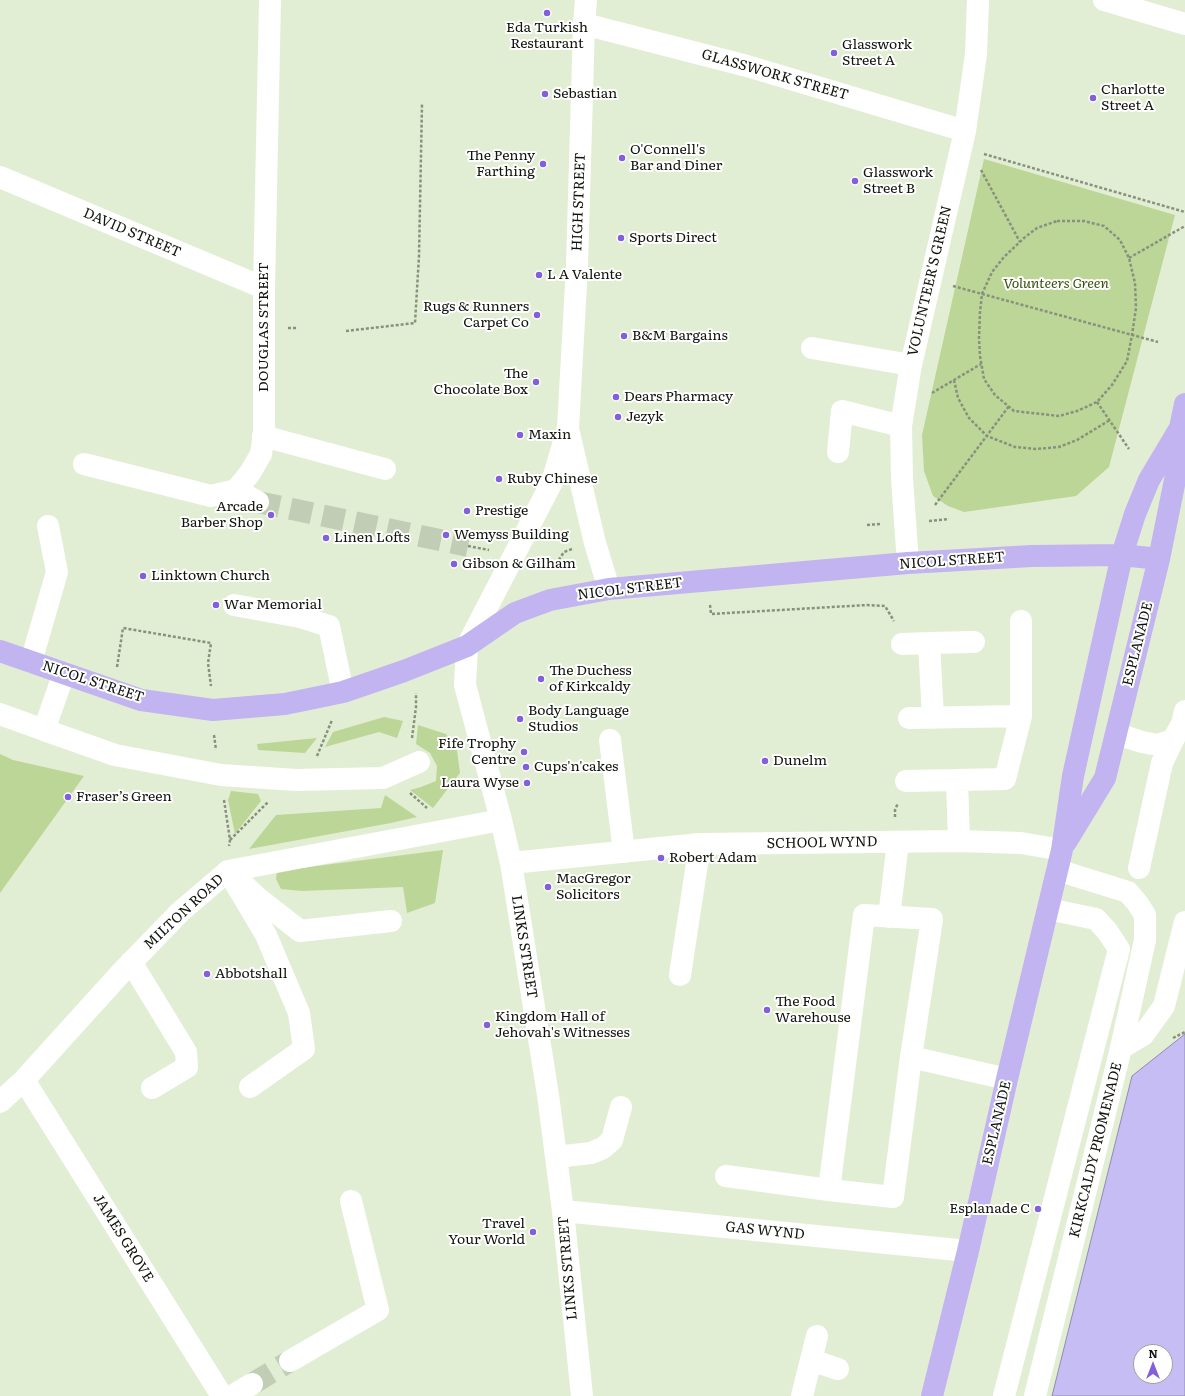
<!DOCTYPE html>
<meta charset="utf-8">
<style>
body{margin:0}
#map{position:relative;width:1185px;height:1396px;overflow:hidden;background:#e2eed3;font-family:Literata,serif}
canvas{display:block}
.north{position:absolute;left:1133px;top:1344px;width:40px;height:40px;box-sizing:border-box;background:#fff;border:1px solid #9fa19d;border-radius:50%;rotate:0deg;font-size:11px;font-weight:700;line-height:16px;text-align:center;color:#10140b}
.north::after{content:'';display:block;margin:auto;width:14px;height:18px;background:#8360db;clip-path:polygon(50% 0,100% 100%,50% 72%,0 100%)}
</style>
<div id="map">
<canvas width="1185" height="1396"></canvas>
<div class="north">N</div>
</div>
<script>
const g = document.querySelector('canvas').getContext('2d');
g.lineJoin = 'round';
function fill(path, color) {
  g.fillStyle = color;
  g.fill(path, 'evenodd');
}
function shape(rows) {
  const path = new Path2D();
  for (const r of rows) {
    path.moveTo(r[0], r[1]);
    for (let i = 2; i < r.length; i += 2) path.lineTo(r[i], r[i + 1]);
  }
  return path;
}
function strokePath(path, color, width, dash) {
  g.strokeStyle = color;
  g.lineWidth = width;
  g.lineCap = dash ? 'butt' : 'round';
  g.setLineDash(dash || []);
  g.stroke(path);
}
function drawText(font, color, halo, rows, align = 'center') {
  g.font = font + ' Literata,serif';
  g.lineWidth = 4;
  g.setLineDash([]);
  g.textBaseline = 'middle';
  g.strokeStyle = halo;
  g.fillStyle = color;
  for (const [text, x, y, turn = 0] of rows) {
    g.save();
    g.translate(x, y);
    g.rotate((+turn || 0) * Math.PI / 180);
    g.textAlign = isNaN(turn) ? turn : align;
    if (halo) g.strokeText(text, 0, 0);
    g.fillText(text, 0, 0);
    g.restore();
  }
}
const green = shape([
 [984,159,1175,215,1109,467,1076,496,964,512,948,506,933,496,924,471,922,435],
 [384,717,403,721,397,738,379,732,325,747,333,732],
 [418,725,446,734,457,750,460,773,433,808,410,790,421,787,436,781,437,766,430,753,416,744],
 [317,738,305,753,258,750,257,744],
 [0,754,13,760,84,776,0,893],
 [231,791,258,794,261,801,235,834,228,800],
 [385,795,417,817,391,823,249,849,276,815,381,808],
 [443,850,435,903,407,913,403,887,302,891,281,889,276,879,277,871]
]);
const water = shape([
 [1185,1034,1185,1396,1052,1396,1132,1076,1185,1034],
 [1141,1352,1165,1352,1165,1376,1141,1376,1141,1352]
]);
const minorTunnel = shape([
 [258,502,468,546],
 [252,1384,290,1361]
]);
const path = shape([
 [984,154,1185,212],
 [981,170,1020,242],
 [1057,221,1084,221,1104,226,1120,240,1129,258,1135,283,1136,308,1132,335,1127,361,1112,385,1097,402,1077,411,1059,416,1014,411,995,395,984,379,980,356,979,338,980,312,982,294,992,272,1004,257,1024,238,1037,228,1057,221],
 [1129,258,1185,226],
 [953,286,1158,342],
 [288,328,296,328],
 [346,331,415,323,419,256,422,104],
 [954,380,958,398,969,418,987,436,1015,447,1036,449,1059,447,1077,440,1110,420],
 [932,393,981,364],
 [1097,402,1129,449],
 [935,505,1009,406],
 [929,521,949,519],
 [867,525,880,524],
 [468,546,489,550],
 [538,563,554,567,564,552,572,549],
 [710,605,711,614,867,605,885,606,894,621],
 [117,667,123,628,211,643,208,663,211,686],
 [214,735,216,750],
 [412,738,416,707,416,693],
 [317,756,332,720],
 [410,793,427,808],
 [224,800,230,840,229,846],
 [895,817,895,810,898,803],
 [230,840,268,802],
 [1173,1038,1185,1032]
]);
const minor = shape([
 [1104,0,1185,24],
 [584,24,747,66,965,131],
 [0,177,264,288],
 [812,348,911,365],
 [568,429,595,543,609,589],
 [263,436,385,469],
 [838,452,842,411,901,426],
 [84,464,211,496,236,490,250,473,261,454,264,433,264,288,270,0],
 [236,490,258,502],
 [908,563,902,479,901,426,911,365,965,131,976,54,978,0],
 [234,605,300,617,329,626,343,692],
 [902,644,929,643],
 [31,662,57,572,48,526],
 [64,673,44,730,115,755,221,775,296,780,383,778,419,762],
 [0,714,44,730],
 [909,718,1021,716],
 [933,718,929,643,974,642],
 [1117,734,1142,742,1158,745,1173,740],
 [610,740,624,852],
 [906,781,957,780],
 [959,841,957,780,1005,779,1021,716,1021,621],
 [511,863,700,844,959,841,1021,843,1062,850],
 [1139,868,1162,763,1173,740,1182,724,1185,711],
 [1057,870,1128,892,1138,904,1145,915,1145,940,1121,1048],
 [228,871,266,935,299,1013,304,1049,250,1087],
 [244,885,259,899,300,931,391,921],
 [864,915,932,919,911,1057,893,1197,829,1190,864,915],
 [889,917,898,842],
 [131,962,186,1052,187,1067,152,1088],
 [680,975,700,844],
 [911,1057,1007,1079],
 [24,1080,222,1396],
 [0,1102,24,1080,120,974,180,912,228,871,501,820],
 [556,1157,591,1153,603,1148,612,1140,621,1107],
 [726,1176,829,1190],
 [563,1211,968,1251],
 [811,1360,838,1369],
 [290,1361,378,1310,351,1201],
 [232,1396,252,1384],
 [582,1396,563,1211,548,1095,511,863,501,820,465,685,467,646,552,482,568,428,577,266,584,24,586,0],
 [802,1396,817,1336],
 [1004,1396,1119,949,1107,931,1096,919,1048,909],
 [1035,1396,1121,1048,1143,1035,1164,1006,1185,922]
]);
const major = shape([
 [0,651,141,700,213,710,285,704,343,692,404,671,467,646,515,613,550,600,609,589,908,563,1032,556,1122,555,1159,559],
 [1066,842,1105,778,1159,559,1176,475,1180,428,1185,404],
 [932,1396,968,1251,1007,1079,1062,850,1073,776,1122,555,1135,514,1149,480,1180,428]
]);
const markers = [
 [547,13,4,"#8360db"],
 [834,53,4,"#8360db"],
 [545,94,4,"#8360db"],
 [1093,98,4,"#8360db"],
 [622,158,4,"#8360db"],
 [543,164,4,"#8360db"],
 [855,181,4,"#8360db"],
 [621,238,4,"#8360db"],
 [539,275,4,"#8360db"],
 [537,315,4,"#8360db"],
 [624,336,4,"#8360db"],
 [536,382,4,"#8360db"],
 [616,397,4,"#8360db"],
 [618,417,4,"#8360db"],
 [520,435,4,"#8360db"],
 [499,479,4,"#8360db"],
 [467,511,4,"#8360db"],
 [271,515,4,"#8360db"],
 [446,535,4,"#8360db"],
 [326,538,4,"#8360db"],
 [454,564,4,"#8360db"],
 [143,576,4,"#8360db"],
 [216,605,4,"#8360db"],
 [541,679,4,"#8360db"],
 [520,719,4,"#8360db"],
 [524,752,4,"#8360db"],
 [765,761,4,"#8360db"],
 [526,767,4,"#8360db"],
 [527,783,4,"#8360db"],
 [68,797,4,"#8360db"],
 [661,858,4,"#8360db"],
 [548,887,4,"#8360db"],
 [207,974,4,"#8360db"],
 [767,1010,4,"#8360db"],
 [487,1025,4,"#8360db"],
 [1038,1209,4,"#8360db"],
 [533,1232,4,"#8360db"]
];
const poiNames = [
 ["Eda Turkish",547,28,"center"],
 ["Restaurant",547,44,"center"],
 ["Glasswork",842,45],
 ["Street A",842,61],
 ["Charlotte",1101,90],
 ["Street A",1101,106],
 ["Sebastian",553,94],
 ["O'Connell's",630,150],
 ["Bar and Diner",630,166],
 ["The Penny",535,156,"right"],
 ["Farthing",535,172,"right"],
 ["Glasswork",863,173],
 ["Street B",863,189],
 ["Sports Direct",629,238],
 ["L A Valente",547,275],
 ["Rugs & Runners",529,307,"right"],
 ["Carpet Co",529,323,"right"],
 ["B&M Bargains",632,336],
 ["The",528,374,"right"],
 ["Chocolate Box",528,390,"right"],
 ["Dears Pharmacy",624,397],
 ["Jezyk",626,417],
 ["Maxin",528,435],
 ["Ruby Chinese",507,479],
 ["Arcade",263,507,"right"],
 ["Barber Shop",263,523,"right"],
 ["Prestige",475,511],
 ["Wemyss Building",454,535],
 ["Linen Lofts",334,538],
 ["Gibson & Gilham",462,564],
 ["Linktown Church",151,576],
 ["War Memorial",224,605],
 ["The Duchess",549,671],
 ["of Kirkcaldy",549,687],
 ["Body Language",528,711],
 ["Studios",528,727],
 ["Fife Trophy",516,744,"right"],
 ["Centre",516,760,"right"],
 ["Dunelm",773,761],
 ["Cups'n'cakes",534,767],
 ["Laura Wyse",519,783,"right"],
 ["Fraser’s Green",76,797],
 ["Robert Adam",669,858],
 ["MacGregor",556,879],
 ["Solicitors",556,895],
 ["Abbotshall",215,974],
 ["The Food",775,1002],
 ["Warehouse",775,1018],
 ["Kingdom Hall of",495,1017],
 ["Jehovah's Witnesses",495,1033],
 ["Esplanade C",1030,1209,"right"],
 ["Travel",525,1224,"right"],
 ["Your World",525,1240,"right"]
];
const streetNames = [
 ["GLASSWORK STREET",775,75,16],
 ["HIGH STREET",579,202,-88],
 ["DAVID STREET",132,233,23],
 ["VOLUNTEER'S GREEN",930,281,-77],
 ["DOUGLAS STREET",264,327,-90],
 ["NICOL STREET",952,561,-4],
 ["NICOL STREET",630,589,-7],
 ["ESPLANADE",1138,644,-76],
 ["NICOL STREET",93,682,18],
 ["SCHOOL WYND",822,843,-1],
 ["MILTON ROAD",184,912,-43],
 ["LINKS STREET",524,947,81],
 ["ESPLANADE",997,1123,-77],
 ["KIRKCALDY PROMENADE",1096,1150,-76],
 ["GAS WYND",765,1231,6],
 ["JAMES GROVE",123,1238,58],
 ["LINKS STREET",568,1268,-95]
];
const parkNames = [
 ["Volunteers Green",1056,284]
];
fill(green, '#bbd697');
fill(water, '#c7bdf5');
strokePath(water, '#908aaf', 1);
strokePath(minorTunnel, '#c2cdb5', 22, [22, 11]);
strokePath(path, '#88917d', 2.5, [3, 2]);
strokePath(minor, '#fff', 22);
strokePath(major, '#c2b3f1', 22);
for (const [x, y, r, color] of markers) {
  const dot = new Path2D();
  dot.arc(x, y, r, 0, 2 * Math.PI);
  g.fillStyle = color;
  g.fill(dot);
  strokePath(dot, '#fff', 1.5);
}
drawText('14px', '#10140b', '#fff', poiNames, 'left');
drawText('14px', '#10140b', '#fff', streetNames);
drawText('italic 14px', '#3a510c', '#fff', parkNames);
</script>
